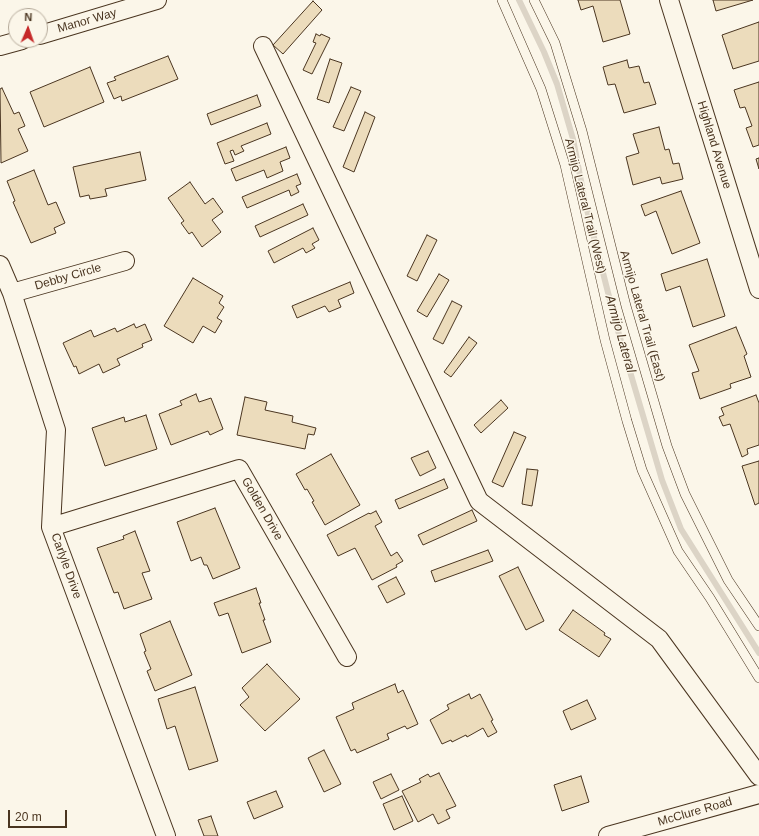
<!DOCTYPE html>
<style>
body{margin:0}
#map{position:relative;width:759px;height:836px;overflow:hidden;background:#fbf6e9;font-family:Arial,sans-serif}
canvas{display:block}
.north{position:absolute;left:8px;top:8px;width:40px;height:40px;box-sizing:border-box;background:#fbf6e9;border:1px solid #b4a999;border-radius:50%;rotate:2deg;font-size:11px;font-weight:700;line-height:16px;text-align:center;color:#4a3520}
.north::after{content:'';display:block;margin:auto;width:14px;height:18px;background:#c62828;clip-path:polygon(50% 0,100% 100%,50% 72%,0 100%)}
.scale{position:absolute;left:8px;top:810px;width:59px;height:18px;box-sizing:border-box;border:2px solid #4a3520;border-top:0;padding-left:5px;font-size:12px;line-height:14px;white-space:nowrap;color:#4a3520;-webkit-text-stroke:3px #fbf6e9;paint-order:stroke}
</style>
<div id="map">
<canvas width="759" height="836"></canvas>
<div class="north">N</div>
<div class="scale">20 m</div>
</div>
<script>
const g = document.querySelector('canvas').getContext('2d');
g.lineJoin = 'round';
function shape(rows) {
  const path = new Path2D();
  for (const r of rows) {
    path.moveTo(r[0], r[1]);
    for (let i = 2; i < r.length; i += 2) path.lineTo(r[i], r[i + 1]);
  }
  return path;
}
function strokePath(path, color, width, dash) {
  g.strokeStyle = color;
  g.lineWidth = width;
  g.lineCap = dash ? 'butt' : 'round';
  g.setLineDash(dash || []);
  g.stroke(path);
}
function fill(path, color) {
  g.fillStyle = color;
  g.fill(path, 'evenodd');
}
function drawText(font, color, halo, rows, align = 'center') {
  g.font = font + ' Arial,sans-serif';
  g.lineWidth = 3;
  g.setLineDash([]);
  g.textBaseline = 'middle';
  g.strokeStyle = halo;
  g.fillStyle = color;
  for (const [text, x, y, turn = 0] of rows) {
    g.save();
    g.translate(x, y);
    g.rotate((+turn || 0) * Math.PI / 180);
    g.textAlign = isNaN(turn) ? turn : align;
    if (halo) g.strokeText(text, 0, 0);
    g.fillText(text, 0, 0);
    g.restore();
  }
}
const stream = shape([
 [519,0,544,52,557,84,573,139,585,202,616,324,662,480,681,529,759,653]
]);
const building = shape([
 [578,0,620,0,630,34,603,42,593,6,581,10,578,0],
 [713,0,753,0,716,11,713,0],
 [313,1,322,10,283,54,273,45,313,1],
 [759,22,759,61,733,69,722,35,759,22],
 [316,34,320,36,321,34,330,38,312,74,303,70,316,43,313,42,316,34],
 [168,56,178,79,122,101,121,96,114,99,107,83,116,80,114,77,168,56],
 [330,59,342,63,329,103,317,99,330,59],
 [627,60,629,68,639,66,644,83,649,82,656,104,624,113,615,84,608,85,603,67,627,60],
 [90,67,104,102,44,127,30,92,90,67],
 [759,82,759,145,753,147,746,128,752,126,745,107,740,108,734,90,759,82],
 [351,87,361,91,344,131,333,127,351,87],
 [2,88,14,114,19,112,25,126,18,129,28,151,1,163,0,89,2,88],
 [257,95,261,106,211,125,207,114,257,95],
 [365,112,375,117,354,172,343,167,365,112],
 [267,123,271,134,241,146,244,151,235,155,233,150,230,151,234,161,225,164,217,143,267,123],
 [659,127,665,150,669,149,673,164,679,163,683,179,662,184,660,177,633,185,626,157,639,153,633,134,659,127],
 [286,147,290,158,280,162,283,171,267,178,264,170,236,181,231,169,286,147],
 [140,152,146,180,105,189,107,196,90,199,89,195,80,197,73,167,140,152],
 [759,158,759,169,756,159,759,158],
 [34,170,48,205,56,202,65,223,54,228,56,233,31,243,13,202,15,201,7,181,34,170],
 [297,174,301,184,296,186,299,192,291,196,289,190,247,208,242,197,297,174],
 [190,182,205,204,213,198,223,212,212,220,221,232,202,247,192,232,189,234,181,223,184,221,168,198,190,182],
 [681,191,700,243,672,254,656,211,645,216,641,205,681,191],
 [303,204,308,215,260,237,255,226,303,204],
 [313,228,319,240,312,244,315,248,306,253,303,248,274,263,268,251,313,228],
 [427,235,437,240,417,281,407,276,427,235],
 [707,259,725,316,693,327,680,286,666,291,661,274,707,259],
 [439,274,449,280,427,317,417,311,439,274],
 [193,278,223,296,219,303,224,307,217,318,222,321,215,333,203,326,193,343,164,326,193,278],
 [350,282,354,293,338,300,341,307,329,312,325,306,297,318,292,306,350,282],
 [452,301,462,306,443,344,433,339,452,301],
 [134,324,136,328,145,324,152,340,142,344,143,347,117,359,120,365,103,373,99,364,79,374,76,366,74,367,63,343,91,330,94,337,115,328,117,332,134,324],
 [736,327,747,354,744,356,751,377,730,384,731,388,700,399,692,373,699,371,689,345,736,327],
 [469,337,477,343,451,377,444,372,469,337],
 [196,394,199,402,211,398,223,429,210,435,208,431,171,445,159,414,182,405,180,401,196,394],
 [756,395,759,403,759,445,747,449,748,454,742,457,730,424,723,426,719,417,724,415,721,408,756,395],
 [245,397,267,402,265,410,293,416,292,422,316,428,314,435,308,434,305,449,237,435,245,397],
 [501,400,508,408,481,433,474,425,501,400],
 [146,415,157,449,105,466,92,428,124,417,125,422,146,415],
 [514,432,526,437,503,487,492,482,514,432],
 [428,451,436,468,420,476,411,458,428,451],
 [331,454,360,505,325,525,312,502,314,501,307,489,305,490,296,474,331,454],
 [759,461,759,503,755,505,742,466,759,461],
 [527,469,538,470,532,506,522,504,527,469],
 [444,479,448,488,399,509,395,500,444,479],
 [215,508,240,568,213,579,207,565,204,565,201,557,191,561,177,522,215,508],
 [472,510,477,521,423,545,418,535,472,510],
 [376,511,382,522,375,526,391,556,397,552,403,561,396,565,397,567,372,580,355,548,338,556,327,535,369,513,370,514,376,511],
 [135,531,150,571,142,573,152,599,124,609,118,592,114,593,97,548,124,539,123,536,135,531],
 [488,550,493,561,435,582,431,571,488,550],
 [518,567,544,621,526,630,499,576,518,567],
 [396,577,405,594,387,603,378,586,396,577],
 [256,588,261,603,259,603,265,620,263,620,271,642,242,653,228,613,219,616,214,603,256,588],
 [573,610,605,633,604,635,611,639,599,657,559,630,573,610],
 [170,621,192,675,155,691,147,671,151,669,144,652,146,651,140,634,170,621],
 [267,664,300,699,265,731,240,705,249,697,242,688,267,664],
 [395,684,398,693,403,690,418,724,407,729,405,726,387,734,389,739,357,753,355,749,351,751,336,717,354,709,352,703,395,684],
 [195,687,218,761,189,770,175,726,167,729,158,699,195,687],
 [469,694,471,699,480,694,493,720,491,721,497,732,488,737,483,728,467,737,466,735,452,742,451,740,442,744,430,720,449,709,447,705,469,694],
 [587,700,596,719,571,730,563,711,587,700],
 [324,750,341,784,324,792,308,758,324,750],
 [439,773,456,806,446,810,450,818,438,824,433,814,418,822,402,791,421,782,419,779,428,774,430,777,439,773],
 [391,774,399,790,381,799,373,782,391,774],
 [581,776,589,802,562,811,554,785,581,776],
 [276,791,283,807,254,819,247,802,276,791],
 [402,796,413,821,394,830,383,804,402,796],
 [211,816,218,836,204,836,198,820,211,816]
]);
const lane = shape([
 [502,0,541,89,565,165,605,340,627,421,642,470,678,551,710,598,759,678],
 [534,0,555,43,582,131,626,306,667,446,685,494,728,580,759,626]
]);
const street = shape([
 [669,0,759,289],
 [40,35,157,0],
 [0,46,22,40],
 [263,46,479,501,659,639,759,776],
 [0,265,12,293,56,430,51,527,166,836],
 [12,293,125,261],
 [51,527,239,469,347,657],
 [608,836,759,794]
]);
const streetNames = [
 ["Manor Way",87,21,-16],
 ["Highland Avenue",714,145,73],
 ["Armijo Lateral Trail (West)",585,206,76],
 ["Debby Circle",68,277,-16],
 ["Armijo Lateral Trail (East)",642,316,74],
 ["Golden Drive",262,509,60],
 ["Carlyle Drive",66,566,70],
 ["McClure Road",695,812,-16]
];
const waterNames = [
 ["Armijo Lateral",620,334,74]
];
strokePath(stream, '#dcd4c6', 6);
fill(building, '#ecdcbc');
strokePath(building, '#4a3520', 1);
strokePath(lane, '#4a3520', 10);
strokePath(street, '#4a3520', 20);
strokePath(lane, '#fbf6e9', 9);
strokePath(street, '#fbf6e9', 18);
drawText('12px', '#4a3520', '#fbf6e9', streetNames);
drawText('italic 13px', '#4a3520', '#fbf6e9', waterNames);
</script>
